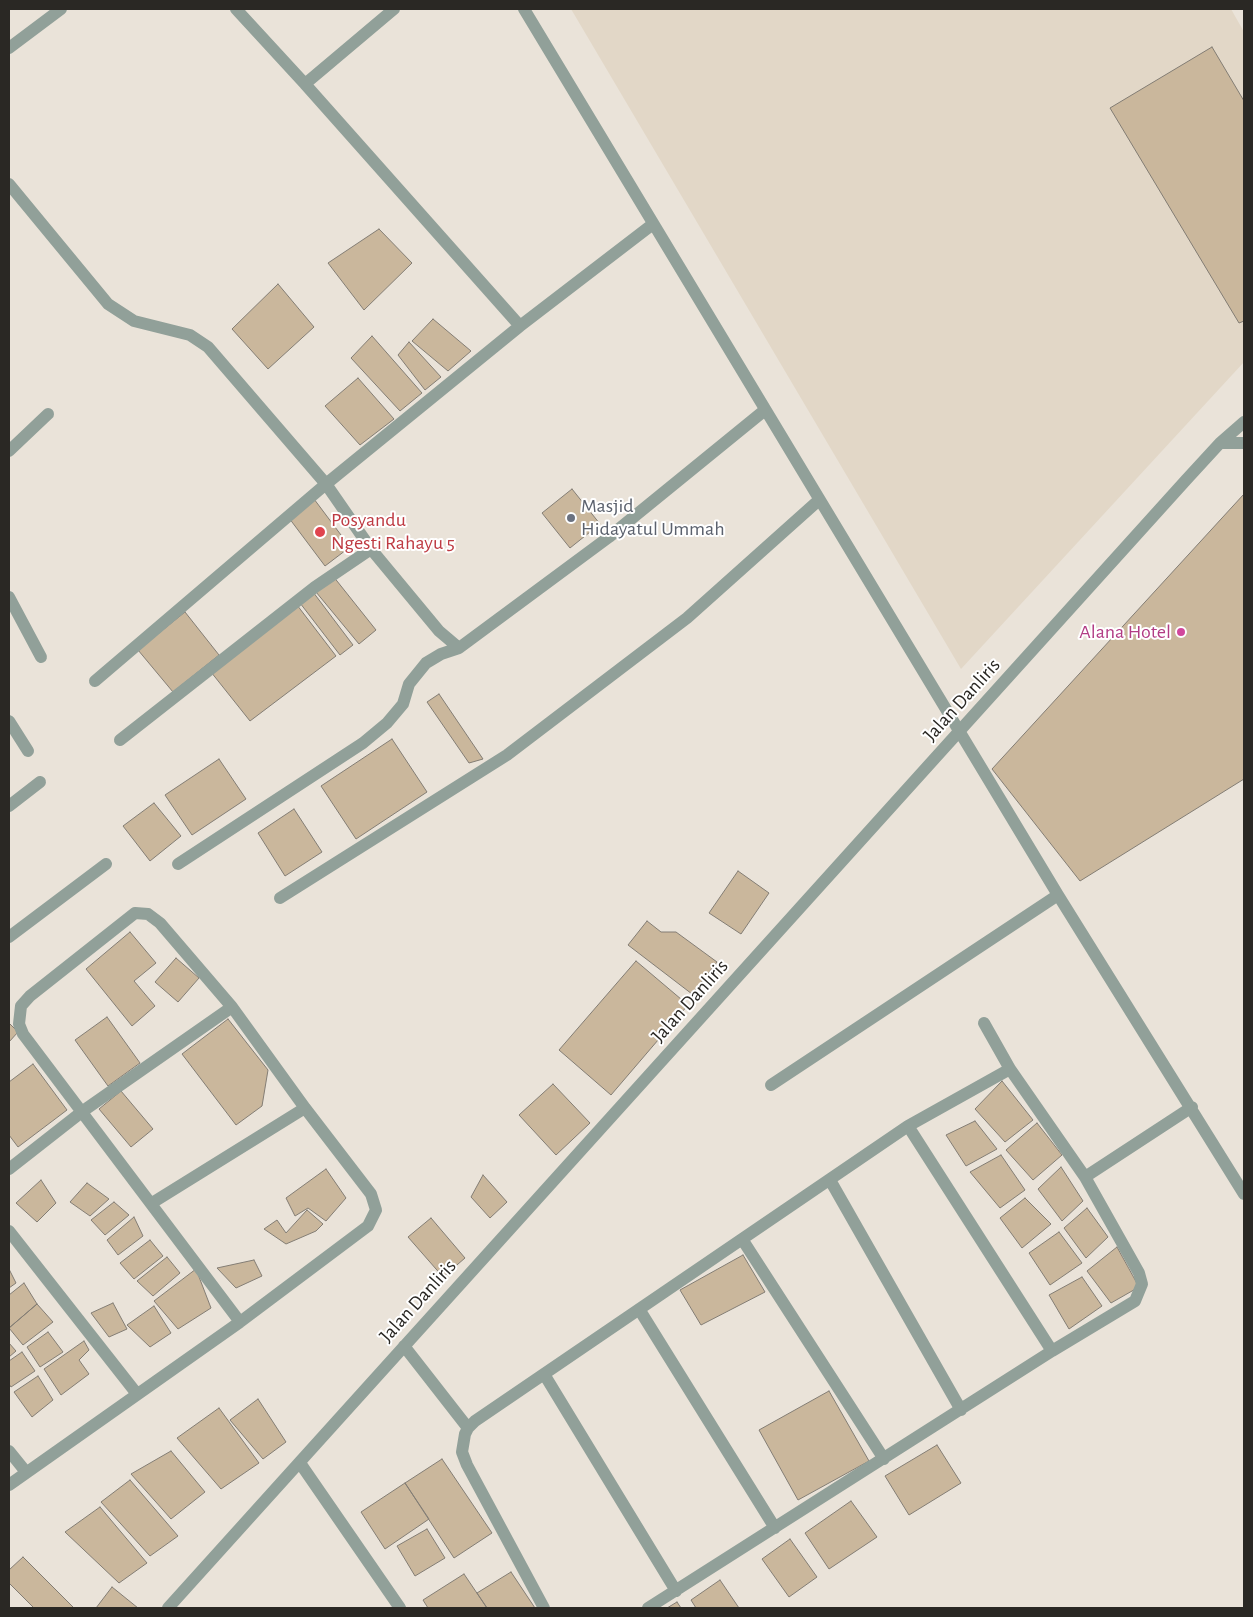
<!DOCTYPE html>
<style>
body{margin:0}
#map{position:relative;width:1253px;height:1617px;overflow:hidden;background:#eae3d9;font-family:"Alegreya Sans",sans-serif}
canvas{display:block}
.frame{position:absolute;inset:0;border:10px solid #2a2824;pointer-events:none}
</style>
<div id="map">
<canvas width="1253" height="1617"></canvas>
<div class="frame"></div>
</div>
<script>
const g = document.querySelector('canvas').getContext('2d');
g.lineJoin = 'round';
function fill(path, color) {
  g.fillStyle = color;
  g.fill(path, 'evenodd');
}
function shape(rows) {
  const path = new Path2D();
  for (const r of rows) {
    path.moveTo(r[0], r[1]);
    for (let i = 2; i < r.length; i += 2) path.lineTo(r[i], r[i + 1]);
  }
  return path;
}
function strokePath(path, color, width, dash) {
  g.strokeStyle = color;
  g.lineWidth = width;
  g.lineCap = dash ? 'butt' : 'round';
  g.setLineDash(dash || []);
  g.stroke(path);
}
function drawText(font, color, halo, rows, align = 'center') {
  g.font = font + ' "Alegreya Sans",sans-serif';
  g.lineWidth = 4;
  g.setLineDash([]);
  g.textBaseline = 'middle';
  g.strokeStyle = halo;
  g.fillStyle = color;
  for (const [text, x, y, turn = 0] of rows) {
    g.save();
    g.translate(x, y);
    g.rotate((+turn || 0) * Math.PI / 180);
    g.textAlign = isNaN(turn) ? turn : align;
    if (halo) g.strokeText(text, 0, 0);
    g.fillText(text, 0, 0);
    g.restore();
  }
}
const built = shape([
 [571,9,1231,9,1244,32,1244,362,961,669]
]);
const building = shape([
 [1212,47,1244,101,1244,321,1239,323,1110,108,1212,47],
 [379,229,412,263,364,310,328,263,379,229],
 [278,284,314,327,268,369,232,329,278,284],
 [433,319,471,351,448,371,412,341,433,319],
 [372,336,422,393,400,411,351,358,372,336],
 [409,342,441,377,425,390,398,355,409,342],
 [358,378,394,419,360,445,325,406,358,378],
 [572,489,600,524,570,548,542,513,572,489],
 [1244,494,1244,779,1080,881,992,769,1244,494],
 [314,499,350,547,325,566,289,518,314,499],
 [333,576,376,630,359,644,316,592,333,576],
 [313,592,353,645,340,655,300,603,313,592],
 [297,605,336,656,250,721,211,672,297,605],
 [185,612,219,655,173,692,138,650,185,612],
 [439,694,483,759,469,763,427,702,439,694],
 [392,739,427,792,356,839,321,786,392,739],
 [219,759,246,799,192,835,165,795,219,759],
 [154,803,181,836,150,861,123,826,154,803],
 [294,809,322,852,285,876,258,833,294,809],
 [738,871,769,893,741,934,709,913,738,871],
 [647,921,661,932,676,932,717,962,692,994,628,945,647,921],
 [130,932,156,963,134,981,155,1006,132,1026,86,969,130,932],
 [176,958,199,978,178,1002,155,982,176,958],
 [636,961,688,1005,611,1095,559,1050,636,961],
 [107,1017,140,1063,108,1086,75,1040,107,1017],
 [228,1019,268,1070,262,1106,236,1125,182,1054,228,1019],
 [9,1023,18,1032,9,1042,9,1023],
 [33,1064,67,1110,18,1147,9,1135,9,1082,33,1064],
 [1002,1081,1033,1120,1005,1142,975,1109,1002,1081],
 [553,1084,590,1123,556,1155,519,1115,553,1084],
 [121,1091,153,1129,131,1147,99,1109,121,1091],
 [975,1121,997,1149,966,1166,946,1135,975,1121],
 [1037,1123,1062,1155,1033,1180,1006,1150,1037,1123],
 [1001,1155,1025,1190,1000,1208,970,1172,1001,1155],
 [1061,1167,1083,1201,1062,1221,1038,1189,1061,1167],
 [326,1169,346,1198,326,1221,308,1208,295,1216,286,1198,326,1169],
 [483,1175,507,1202,490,1218,471,1197,483,1175],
 [41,1180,56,1203,37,1222,16,1203,41,1180],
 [87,1183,109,1199,90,1216,70,1202,87,1183],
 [1025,1198,1051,1224,1022,1248,1000,1218,1025,1198],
 [114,1202,129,1215,105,1235,91,1220,114,1202],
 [1087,1208,1108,1237,1086,1258,1064,1228,1087,1208],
 [307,1210,323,1224,316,1231,286,1244,264,1229,277,1220,286,1233,307,1210],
 [134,1217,143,1236,118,1255,107,1240,134,1217],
 [431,1218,465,1258,443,1277,408,1237,431,1218],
 [1059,1232,1082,1263,1050,1285,1029,1253,1059,1232],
 [150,1240,163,1256,134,1279,120,1263,150,1240],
 [1117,1247,1139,1287,1111,1303,1087,1271,1117,1247],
 [743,1255,765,1292,701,1325,680,1290,743,1255],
 [167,1257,180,1273,153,1296,137,1281,167,1257],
 [254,1260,262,1276,236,1288,217,1268,254,1260],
 [9,1269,16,1283,9,1288,9,1269],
 [196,1269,211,1308,178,1329,154,1301,196,1269],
 [1082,1277,1102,1306,1069,1329,1049,1295,1082,1277],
 [24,1283,37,1304,9,1328,9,1295,24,1283],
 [113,1303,127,1329,109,1337,91,1313,113,1303],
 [37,1304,53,1322,23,1345,9,1328,37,1304],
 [154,1306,171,1333,150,1347,127,1325,154,1306],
 [48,1332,63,1352,40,1367,27,1347,48,1332],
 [84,1341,89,1350,79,1360,89,1374,61,1395,44,1369,84,1341],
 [9,1343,16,1351,9,1357,9,1343],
 [22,1352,35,1371,11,1387,9,1384,9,1361,22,1352],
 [38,1376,53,1400,32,1417,14,1392,38,1376],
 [829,1391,869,1461,798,1500,759,1430,829,1391],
 [258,1399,286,1442,263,1459,230,1420,258,1399],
 [219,1408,259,1463,221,1489,177,1438,219,1408],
 [937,1445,961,1483,909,1515,885,1476,937,1445],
 [171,1451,205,1492,171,1519,131,1474,171,1451],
 [442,1459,492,1533,454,1558,405,1483,442,1459],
 [130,1480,178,1536,150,1556,101,1502,130,1480],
 [405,1483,429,1519,385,1549,361,1512,405,1483],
 [851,1501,877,1537,829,1569,805,1533,851,1501],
 [100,1507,147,1563,119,1583,65,1532,100,1507],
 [427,1529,445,1558,415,1576,397,1546,427,1529],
 [790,1539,817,1577,789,1597,762,1559,790,1539],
 [23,1557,74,1608,34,1608,9,1583,9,1570,23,1557],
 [511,1572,535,1608,487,1608,477,1593,511,1572],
 [464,1574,487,1608,428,1608,423,1600,464,1574],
 [720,1580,739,1608,696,1608,691,1600,720,1580],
 [112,1587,138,1608,96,1608,112,1587],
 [677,1602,681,1608,667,1608,677,1602]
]);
const minor = shape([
 [236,9,305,84,394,9],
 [524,9,1058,895,1244,1194],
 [9,48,61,9],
 [305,84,520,326],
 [9,184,108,304,134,321,190,335,208,347,326,484,371,549,439,631,459,648,609,537,765,410],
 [1220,443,1244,443],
 [9,451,48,414],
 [9,597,41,657],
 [95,681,326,484,520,326,653,224],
 [9,721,28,751],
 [120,740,315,587,371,549],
 [9,806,40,782],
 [178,864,363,743,387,723,403,704,409,684,426,663,441,654,459,648],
 [280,898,507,755,687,618,819,500],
 [9,937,106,864],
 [984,1023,1010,1069],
 [771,1085,1058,895],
 [908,1126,1052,1351],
 [9,1169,83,1111,232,1007],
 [1085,1177,1192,1107],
 [830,1180,961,1410],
 [152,1203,305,1108],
 [9,1231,137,1394],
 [742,1239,884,1459],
 [639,1309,775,1528],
 [404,1346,468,1428],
 [544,1374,676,1591],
 [9,1451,26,1472],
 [300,1463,400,1608],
 [9,1485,240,1322,368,1226,376,1210,371,1194,305,1108,232,1007,160,923,148,914,135,913,30,996,21,1006,19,1024,23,1034,240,1322],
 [168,1608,1186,480,1220,443,1244,422],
 [544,1608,467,1465,462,1452,465,1434,468,1428,475,1421,908,1126,1010,1069,1085,1177,1139,1273,1142,1284,1135,1301,1052,1351,648,1608]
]);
const markers = [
 [571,518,5,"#6b7280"],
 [320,532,6,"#e0444e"],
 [1181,632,5,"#d1479c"]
];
const worshipNames = [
 ["Masjid",581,506],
 ["Hidayatul Ummah",581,529]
];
const healthNames = [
 ["Posyandu",331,520],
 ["Ngesti Rahayu 5",331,543]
];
const hotelNames = [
 ["Alana Hotel",1171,632]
];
const streetNames = [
 ["Jalan Danliris",962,700,-48],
 ["Jalan Danliris",690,1001,-48],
 ["Jalan Danliris",418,1301,-48]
];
fill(built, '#e2d7c7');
fill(building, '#cab79c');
strokePath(building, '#837d74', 1);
strokePath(minor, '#91a099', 12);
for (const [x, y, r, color] of markers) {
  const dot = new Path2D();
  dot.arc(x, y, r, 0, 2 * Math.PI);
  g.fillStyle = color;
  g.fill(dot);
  strokePath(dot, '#fff', 2);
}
drawText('20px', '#5b616d', '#fff', worshipNames, 'left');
drawText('20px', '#be3a42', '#fff', healthNames, 'left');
drawText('20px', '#b23c85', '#fff', hotelNames, 'right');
drawText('20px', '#2a2824', '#fff', streetNames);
</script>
